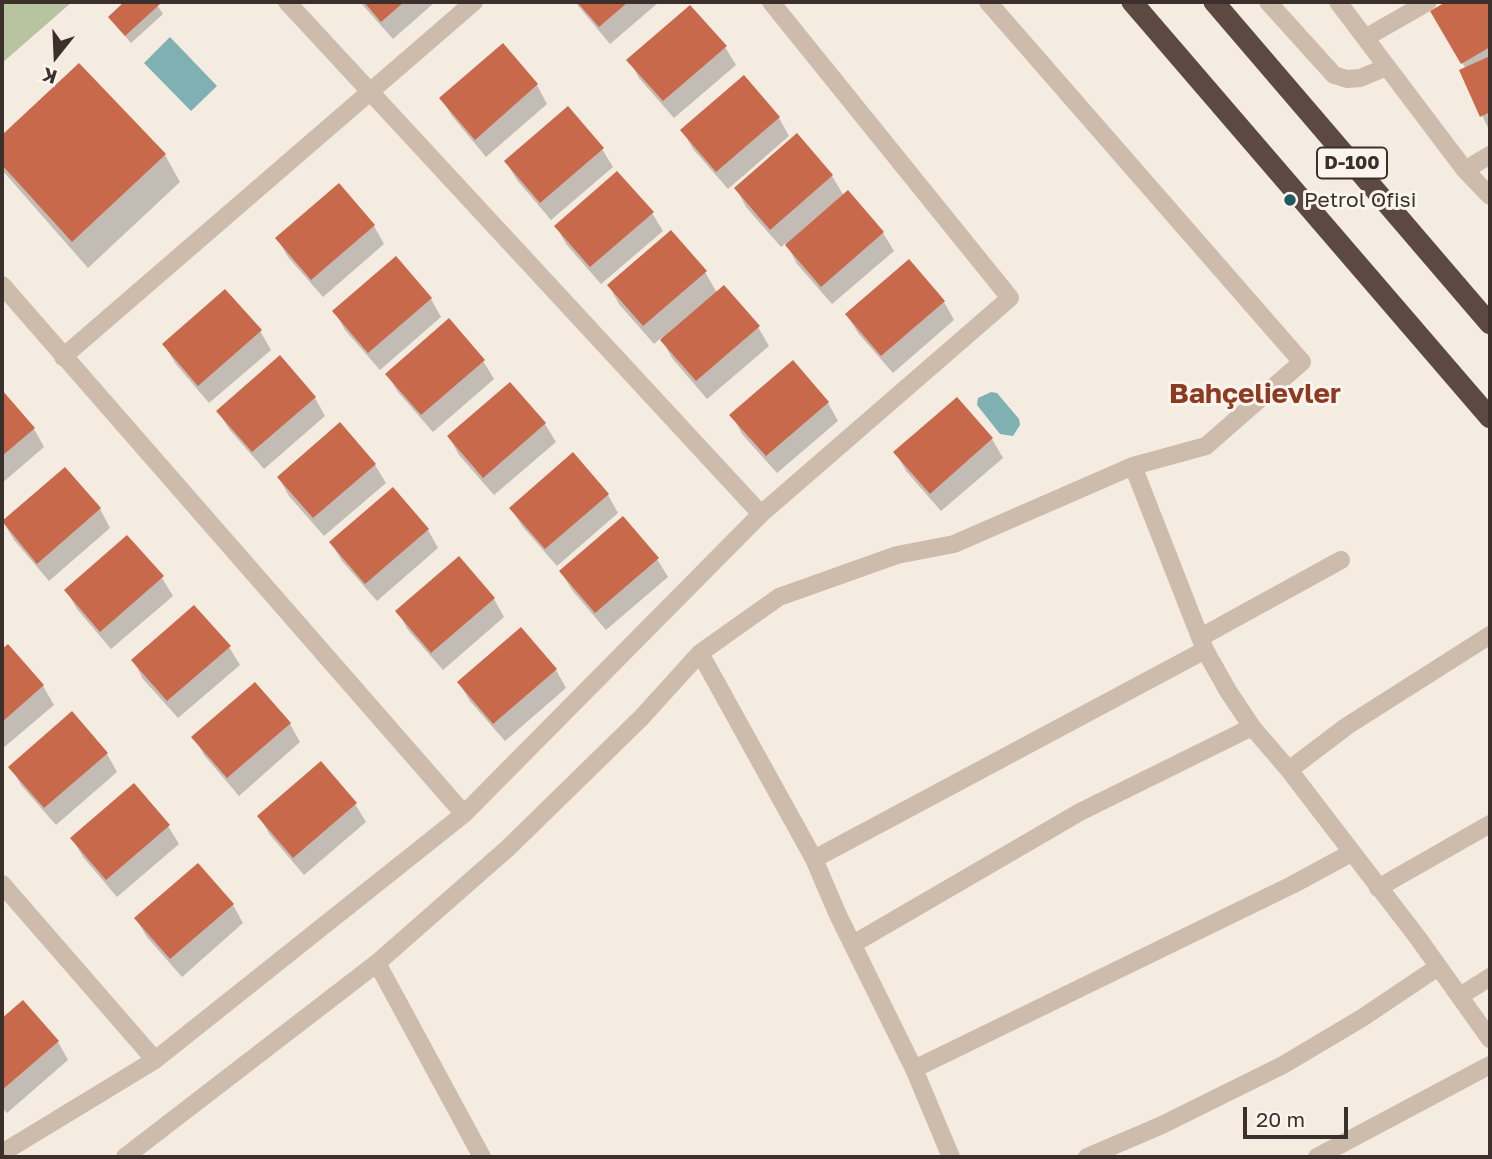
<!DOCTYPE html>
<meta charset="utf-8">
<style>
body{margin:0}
#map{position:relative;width:1492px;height:1159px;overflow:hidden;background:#f4ebe1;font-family:"Golos Text",sans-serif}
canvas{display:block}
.frame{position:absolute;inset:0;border:4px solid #3b302b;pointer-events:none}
.north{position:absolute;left:21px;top:21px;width:70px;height:70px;-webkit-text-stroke:5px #fbf5ee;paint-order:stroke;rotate:198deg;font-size:19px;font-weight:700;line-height:28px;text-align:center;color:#3b302b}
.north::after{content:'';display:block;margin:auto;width:24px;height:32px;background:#3b302b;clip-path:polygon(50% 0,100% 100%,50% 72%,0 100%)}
.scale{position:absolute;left:1243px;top:1107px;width:105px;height:32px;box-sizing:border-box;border:4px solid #3b302b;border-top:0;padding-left:9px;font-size:21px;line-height:24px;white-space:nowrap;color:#3b302b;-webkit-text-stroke:5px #fbf5ee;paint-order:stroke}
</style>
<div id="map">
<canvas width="1492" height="1159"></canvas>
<div class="frame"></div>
<div class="north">K</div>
<div class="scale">20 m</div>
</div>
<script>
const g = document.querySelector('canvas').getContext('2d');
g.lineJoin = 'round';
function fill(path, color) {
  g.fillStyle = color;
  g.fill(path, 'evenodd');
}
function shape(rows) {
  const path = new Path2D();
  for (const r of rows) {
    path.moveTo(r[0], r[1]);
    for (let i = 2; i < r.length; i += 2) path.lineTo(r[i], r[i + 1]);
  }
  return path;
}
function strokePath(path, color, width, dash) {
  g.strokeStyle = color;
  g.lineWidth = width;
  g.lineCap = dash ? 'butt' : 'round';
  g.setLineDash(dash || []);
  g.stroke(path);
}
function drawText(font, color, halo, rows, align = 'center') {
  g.font = font + ' "Golos Text",sans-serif';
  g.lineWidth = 6;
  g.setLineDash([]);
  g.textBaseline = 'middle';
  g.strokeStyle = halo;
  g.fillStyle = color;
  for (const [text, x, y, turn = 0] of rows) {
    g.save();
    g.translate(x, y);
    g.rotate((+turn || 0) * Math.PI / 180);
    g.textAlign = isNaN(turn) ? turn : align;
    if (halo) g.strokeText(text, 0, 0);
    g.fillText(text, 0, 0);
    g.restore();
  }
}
const green = shape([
 [2,2,72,2,2,63]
]);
const water = shape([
 [170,37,217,86,191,111,144,63],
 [991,392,997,393,1019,419,1020,425,1013,436,1000,434,977,405,978,398]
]);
const shadow = shape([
 [127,2,155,2,163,14,131,43,110,18],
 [360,2,435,2,393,39],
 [575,2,659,2,610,44],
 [1450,2,1490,2,1490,132,1461,71,1466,69,1432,12],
 [502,45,537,85,547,104,486,157,452,116,441,98],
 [725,47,736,65,674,118,639,78,629,60],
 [79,65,165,155,180,182,88,268,2,170,2,138],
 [744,78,779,118,789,136,728,189,693,149,683,131],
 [602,149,613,167,551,220,517,180,506,162],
 [832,176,844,196,883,233,894,251,832,304,797,264,786,243,781,247,746,207,736,188],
 [652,213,663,231,601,284,566,244,556,226],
 [374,226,384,244,323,297,288,257,277,238],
 [705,272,717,293,758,327,769,346,707,399,672,358,661,338,654,344,619,304,609,286],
 [431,299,441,317,380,370,345,330,335,312],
 [944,302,954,320,893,373,858,333,847,315],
 [260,331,271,350,209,403,175,363,164,344],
 [483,361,494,379,433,432,398,392,387,374],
 [510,384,545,424,556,442,494,495,459,455,449,437],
 [2,392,34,429,44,447,2,483],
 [315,398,325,416,264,469,229,429,218,411],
 [957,400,992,439,1003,458,941,511,906,471,896,453],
 [828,403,838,421,777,473,742,434,732,415],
 [340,425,375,465,386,483,324,536,289,496,279,478],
 [573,455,608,495,618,513,557,566,522,526,511,508],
 [65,469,100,509,110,528,49,581,14,540,3,522],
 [428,530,438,548,377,601,342,561,331,543],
 [657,559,668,577,606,630,572,590,561,572],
 [162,578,173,596,111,649,77,609,66,590],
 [494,599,504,617,443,670,408,630,398,612],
 [8,646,43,686,54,705,2,749,2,652],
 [229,647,240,665,178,718,143,679,133,660],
 [556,670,566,688,505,741,470,701,459,683],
 [255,684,290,724,300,742,239,796,204,755,194,737],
 [72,714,107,754,117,772,56,825,21,785,11,767],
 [355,804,366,822,304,875,270,835,259,816],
 [168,826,179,844,117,897,83,857,72,838],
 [198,866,233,905,243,923,182,977,147,937,136,919],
 [23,1002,58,1042,68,1060,7,1113,2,1107,2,1020]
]);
const building = shape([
 [124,2,157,2,160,4,125,36,108,17],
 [364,2,404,2,381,22],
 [577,2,628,2,599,27],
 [1446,2,1490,2,1490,47,1461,64,1430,11],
 [690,5,727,46,663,101,626,60],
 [503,43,538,84,475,140,439,98],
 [1490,56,1490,112,1480,117,1459,70],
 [79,63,166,154,72,242,2,165,2,135],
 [744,75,780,117,716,172,680,130],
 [568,106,604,148,540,203,504,161],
 [797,133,833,175,770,230,734,188],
 [617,171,654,212,590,267,554,226],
 [339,183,375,225,311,280,275,238],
 [848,190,884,232,821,287,785,245],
 [671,230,707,271,643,326,607,285],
 [396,256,432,298,368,353,332,311],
 [909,259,945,301,881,356,845,314],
 [724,285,760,326,696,381,660,340],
 [225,289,262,330,198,386,162,344],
 [449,318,485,360,421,415,385,374],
 [280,355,316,397,252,452,216,411],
 [793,360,829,402,766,456,729,415],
 [510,382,546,423,483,478,447,436],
 [2,390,35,428,2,456],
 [957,397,993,438,930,494,893,452],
 [340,422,376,464,313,518,277,477],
 [573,452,609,494,545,549,509,508],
 [65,467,101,508,37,564,2,521],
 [393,487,429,529,365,584,329,542],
 [623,516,659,558,595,613,559,571],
 [127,535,164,576,100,632,64,590],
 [459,556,495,598,431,653,395,611],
 [194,605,231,646,167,701,131,660],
 [521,627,557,669,493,724,457,682],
 [8,644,44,685,2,722,2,649],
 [255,682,291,723,227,778,191,737],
 [72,711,108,753,44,808,8,767],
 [321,761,357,803,293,858,257,816],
 [134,783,170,825,106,880,70,838],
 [198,863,234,904,170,959,134,918],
 [23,1000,59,1041,2,1090,2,1018]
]);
const minor = shape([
 [287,2,761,514],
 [1268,2,1334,75,1347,79,1360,78,1387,67],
 [1338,2,1465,170,1490,196],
 [1365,38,1428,2],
 [1465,170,1490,155],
 [2,285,464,814],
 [63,357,474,2],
 [1133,466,1205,650,1228,691,1252,727,1289,770,1418,938,1490,1039],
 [1201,637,1341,560],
 [700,653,814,859,838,915,914,1069,951,1157],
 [1289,770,1347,726,1490,635],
 [814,859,1205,650],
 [2,884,155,1060],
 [1378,888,1490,824],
 [853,944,1080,812,1252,727],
 [377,963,482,1157],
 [1460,996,1490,977],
 [914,1069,1292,885,1351,853],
 [2,1153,155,1060,464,814,761,514,1010,298,771,2],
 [125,1157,377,963,508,848,642,717,700,653,779,597,897,555,954,544,1133,466,1206,446,1302,362,988,2],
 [1087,1157,1162,1125,1283,1065,1362,1018,1438,967],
 [1317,1157,1490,1065]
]);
const highway = shape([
 [1132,2,1490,418],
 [1214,2,1490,324]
]);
const markers = [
 [1290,200,7,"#1f5a5e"]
];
const shields = [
 [1352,163,70]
];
const shieldNames = [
 ["D-100",1352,163]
];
const poiNames = [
 ["Petrol Ofisi",1304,200]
];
const districtNames = [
 ["Bahçelievler",1255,394]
];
fill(green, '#b8c4a0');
fill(water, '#7fb0b2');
fill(shadow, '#0003');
fill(building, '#c8694b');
strokePath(minor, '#cdbbac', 18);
strokePath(highway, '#5c4a42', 21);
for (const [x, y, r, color] of markers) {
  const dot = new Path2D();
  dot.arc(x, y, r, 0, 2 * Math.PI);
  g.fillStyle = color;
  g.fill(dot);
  strokePath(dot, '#fbf5ee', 2.5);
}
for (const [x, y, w] of shields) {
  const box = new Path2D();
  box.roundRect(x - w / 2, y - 15.5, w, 31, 5);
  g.fillStyle = '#fbf5ee';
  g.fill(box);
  strokePath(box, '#3b302b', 2);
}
drawText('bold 19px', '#3b302b', null, shieldNames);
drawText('21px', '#3b302b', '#fbf5ee', poiNames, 'left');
drawText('bold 28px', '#8c3b22', '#fbf5ee', districtNames);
</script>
